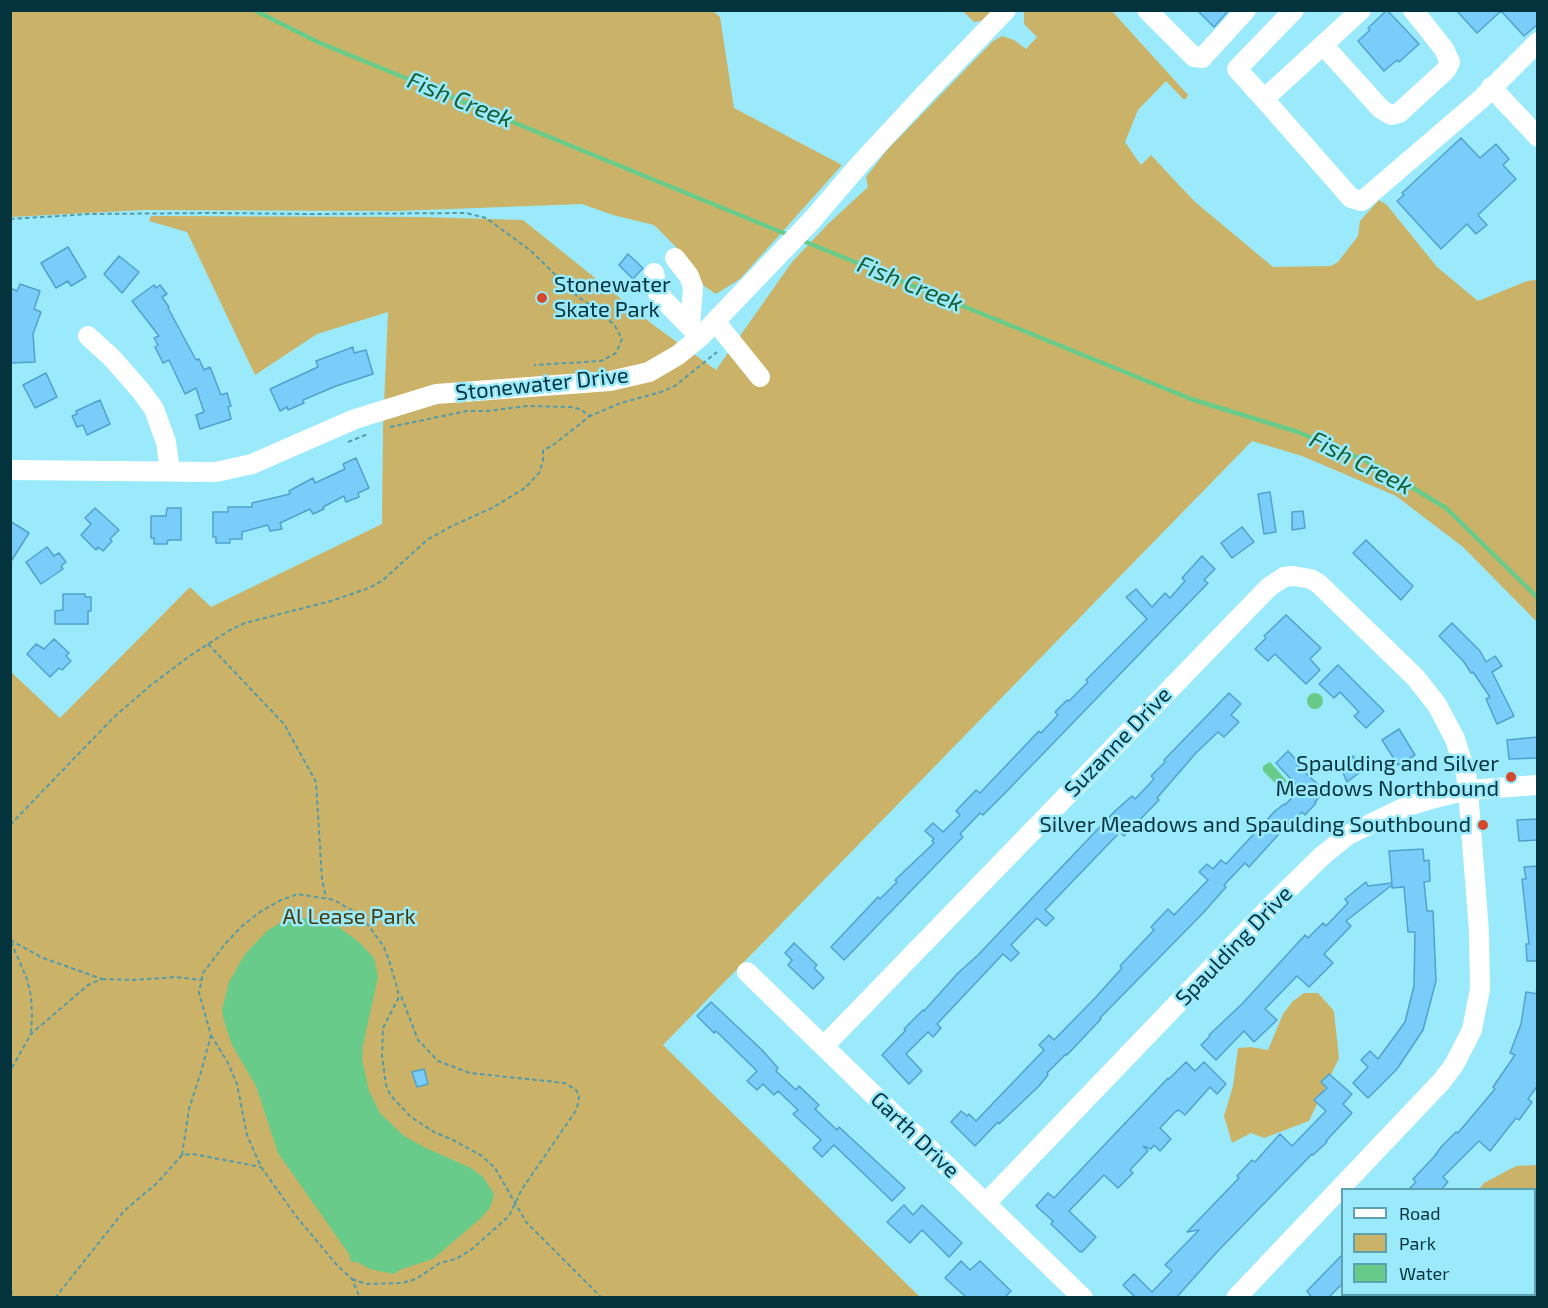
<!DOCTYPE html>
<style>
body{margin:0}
#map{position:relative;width:1548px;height:1308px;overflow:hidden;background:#9aeafb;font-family:"Exo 2",sans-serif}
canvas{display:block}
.frame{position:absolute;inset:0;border:12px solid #03343d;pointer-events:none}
.legend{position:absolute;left:1341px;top:1188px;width:195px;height:108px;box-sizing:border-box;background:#9aeafb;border:2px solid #5ea1af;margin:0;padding:8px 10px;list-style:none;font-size:18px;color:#03343d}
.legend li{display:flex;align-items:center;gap:12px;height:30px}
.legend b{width:30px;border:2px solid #5ea1af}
</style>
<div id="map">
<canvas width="1548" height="1308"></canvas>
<div class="frame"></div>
<ul class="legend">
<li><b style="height:8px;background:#fff"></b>Road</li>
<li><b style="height:16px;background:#cab368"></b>Park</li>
<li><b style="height:16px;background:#68cb89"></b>Water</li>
</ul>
</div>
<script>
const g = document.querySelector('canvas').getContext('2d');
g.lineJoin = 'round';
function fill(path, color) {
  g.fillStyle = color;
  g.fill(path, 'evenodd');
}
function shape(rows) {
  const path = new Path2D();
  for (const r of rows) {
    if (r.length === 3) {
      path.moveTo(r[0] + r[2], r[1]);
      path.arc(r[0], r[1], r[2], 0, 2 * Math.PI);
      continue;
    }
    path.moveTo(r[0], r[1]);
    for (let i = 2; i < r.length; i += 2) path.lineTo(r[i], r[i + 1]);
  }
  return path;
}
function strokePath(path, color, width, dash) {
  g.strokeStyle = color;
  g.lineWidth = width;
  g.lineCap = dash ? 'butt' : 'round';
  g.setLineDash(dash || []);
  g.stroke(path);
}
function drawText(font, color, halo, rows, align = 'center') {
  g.font = font + ' "Exo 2",sans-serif';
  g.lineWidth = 5;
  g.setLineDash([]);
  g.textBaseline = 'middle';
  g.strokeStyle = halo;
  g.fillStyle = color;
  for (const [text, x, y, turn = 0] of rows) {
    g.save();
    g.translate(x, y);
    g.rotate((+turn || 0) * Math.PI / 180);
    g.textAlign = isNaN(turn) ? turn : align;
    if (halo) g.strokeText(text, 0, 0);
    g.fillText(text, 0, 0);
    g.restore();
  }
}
const green = shape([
 [1111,10,1188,95,1186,99,1183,99,1166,81,1138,110,1125,142,1141,165,1151,155,1194,201,1273,267,1331,266,1338,262,1358,236,1360,221,1379,200,1387,205,1437,267,1478,301,1527,281,1537,280,1537,622,1463,547,1396,496,1302,456,1252,441,663,1045,920,1297,11,1297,10,671,60,718,190,587,211,607,382,524,383,429,388,312,317,334,255,375,187,232,149,221,151,216,422,217,523,220,656,327,716,370,792,262,829,223,868,187,866,177,887,150,993,41,1002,36,1014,40,1026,49,1037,37,1024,24,1024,11],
 [11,11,713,11,720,17,734,108,842,165,740,279,716,294,704,286,679,250,654,225,613,215,582,204,397,211,144,210,11,217],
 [963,11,997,11,987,20,974,22],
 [1304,993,1318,993,1334,1011,1339,1058,1309,1121,1264,1138,1251,1133,1232,1143,1224,1116,1233,1086,1238,1048,1251,1047,1268,1050,1283,1014,1293,1001],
 [1537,1165,1538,1257,1535,1268,1534,1190,1479,1189,1484,1183,1516,1166],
 [1393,1294,1527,1294,1527,1295,1526,1298,1391,1297]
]);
const water = shape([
 [1315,701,8],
 [1270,762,1286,780,1286,782,1282,787,1279,787,1263,771,1263,766],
 [306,918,336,925,359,942,374,958,378,977,363,1045,362,1059,369,1091,380,1113,404,1136,426,1148,471,1168,483,1177,494,1194,490,1208,481,1218,433,1259,402,1269,393,1274,370,1269,357,1262,351,1262,349,1254,278,1153,256,1086,232,1045,224,1021,222,1010,229,982,245,954,267,931,280,923,292,919]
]);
const stream = shape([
 [254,10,320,43,791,236],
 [801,240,1191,399,1298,432,1375,465,1446,508,1538,598]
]);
const building = shape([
 [1197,10,1229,10,1214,27,1197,10],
 [1387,10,1419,44,1399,62,1397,60,1384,71,1358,41,1370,30,1368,28,1387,10],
 [1456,10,1538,10,1538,24,1524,36,1501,11,1477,33,1456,10],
 [1461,138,1480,158,1496,144,1509,159,1503,165,1516,179,1478,215,1487,225,1476,234,1467,224,1441,249,1397,201,1404,195,1402,193,1461,138],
 [68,247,86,277,71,286,68,281,56,288,41,263,68,247],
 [628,254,643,268,633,279,619,265,628,254],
 [119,256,139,272,122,293,104,274,119,256],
 [20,284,40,291,34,309,41,312,33,334,35,362,10,363,10,288,17,291,20,284],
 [154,285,156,288,160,285,167,294,162,297,169,307,168,308,196,360,199,359,204,370,210,367,221,395,227,393,231,406,228,407,231,419,200,429,196,415,204,412,196,388,185,394,169,360,163,363,155,347,158,345,154,338,159,336,132,301,154,285],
 [353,347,354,353,366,350,373,374,336,386,303,400,304,403,288,410,287,407,280,411,270,389,318,367,316,361,353,347],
 [46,373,57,397,35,408,23,385,46,373],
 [100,400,110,424,87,435,83,425,77,427,72,416,77,414,76,411,100,400],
 [356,458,369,488,358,493,359,497,346,502,344,496,323,507,324,509,313,514,310,509,280,523,282,529,270,531,268,525,242,532,242,539,230,539,230,543,216,543,216,537,213,537,213,512,228,512,228,507,252,507,252,503,290,494,289,491,313,478,315,483,345,469,343,464,356,458],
 [1270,492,1276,532,1264,534,1258,494,1270,492],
 [95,508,119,530,110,539,112,541,103,551,98,547,96,550,81,535,91,524,85,518,95,508],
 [167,508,181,508,181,540,168,540,167,544,154,544,154,538,151,538,151,516,166,516,167,508],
 [1303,511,1305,528,1292,530,1292,512,1303,511],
 [10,521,29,533,10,563,10,521],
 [1242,527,1254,542,1232,558,1221,543,1242,527],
 [1366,540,1413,586,1401,600,1353,553,1366,540],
 [47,547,54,556,59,553,66,562,61,566,63,569,41,584,26,562,47,547],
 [1202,556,1215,569,1204,580,1208,583,1006,792,983,815,980,813,960,834,963,837,844,960,831,947,878,897,880,899,897,882,895,880,934,843,932,841,934,839,925,831,933,823,943,832,960,815,956,811,976,790,980,793,1039,731,1041,733,1058,715,1055,712,1067,700,1069,701,1088,682,1086,680,1147,619,1126,597,1136,589,1152,607,1165,593,1170,598,1185,581,1182,578,1202,556],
 [63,594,85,594,85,597,91,597,91,611,88,611,88,624,55,624,55,611,63,610,63,594],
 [1286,615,1321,648,1310,659,1320,670,1306,684,1275,654,1268,661,1255,649,1266,638,1264,636,1286,615],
 [1452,623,1480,651,1486,662,1495,656,1502,666,1492,672,1514,716,1497,724,1486,699,1490,697,1473,672,1471,673,1464,662,1439,636,1452,623],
 [54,639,69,653,66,656,71,661,62,670,59,668,50,677,27,654,36,644,44,649,54,639],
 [1338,665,1384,711,1366,728,1354,716,1359,712,1340,692,1334,698,1319,684,1338,665],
 [1229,693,1241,704,1231,715,1239,722,1224,737,1218,732,1196,753,1157,798,1159,800,1124,836,1120,832,1045,910,1054,918,1046,926,1037,918,1011,945,1019,953,1011,961,1003,954,937,1024,941,1028,933,1037,928,1032,906,1054,922,1071,909,1084,882,1055,906,1030,904,1029,923,1010,924,1011,958,973,978,955,1115,811,1132,796,1135,799,1154,779,1151,776,1165,762,1164,760,1229,693],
 [1399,729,1415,755,1398,765,1382,740,1399,729],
 [1538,737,1538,758,1509,759,1507,740,1538,737],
 [1288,751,1299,763,1297,765,1325,791,1315,802,1316,803,1305,815,1302,812,1287,825,1249,867,1245,863,1224,885,1226,887,1204,912,1100,1018,1101,1019,1067,1055,1066,1054,1047,1073,1048,1075,1039,1086,999,1124,998,1122,975,1146,951,1122,961,1111,967,1116,969,1114,976,1121,1044,1050,1039,1045,1049,1035,1054,1040,1096,997,1122,968,1120,966,1154,930,1151,927,1168,909,1174,915,1208,880,1199,872,1207,864,1213,869,1221,860,1226,864,1275,811,1284,804,1285,805,1300,789,1276,763,1288,751],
 [1353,756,1363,770,1347,782,1340,766,1353,756],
 [1538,819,1538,840,1519,841,1517,820,1538,819],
 [1423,849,1424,861,1429,860,1430,881,1424,882,1427,911,1433,911,1436,981,1423,1030,1397,1069,1368,1098,1353,1083,1368,1067,1361,1060,1370,1051,1378,1059,1405,1022,1414,986,1415,932,1408,932,1404,887,1392,888,1392,885,1346,921,1351,926,1324,954,1333,963,1309,987,1297,976,1265,1009,1277,1020,1254,1042,1244,1031,1216,1060,1201,1045,1210,1036,1209,1035,1242,1004,1305,935,1308,938,1323,923,1326,926,1348,903,1345,899,1366,882,1368,886,1392,883,1389,851,1423,849],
 [1538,866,1538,961,1527,961,1526,944,1529,944,1522,879,1526,879,1524,867,1538,866],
 [794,943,817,965,814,968,824,978,813,989,788,965,792,960,785,953,794,943],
 [1526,992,1538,994,1538,1085,1528,1099,1532,1102,1519,1120,1516,1118,1490,1151,1479,1141,1443,1177,1448,1182,1441,1190,1408,1190,1416,1182,1413,1179,1433,1158,1442,1146,1456,1132,1458,1133,1495,1089,1493,1087,1515,1055,1510,1053,1521,1024,1526,992],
 [711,1002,762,1050,778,1068,776,1071,796,1090,799,1086,819,1105,815,1109,837,1130,839,1127,905,1188,892,1201,834,1145,822,1157,813,1148,821,1140,793,1114,798,1110,778,1091,774,1095,763,1084,757,1090,747,1081,757,1071,716,1031,714,1033,697,1016,711,1002],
 [1186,1062,1195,1071,1204,1062,1226,1084,1217,1094,1210,1087,1185,1115,1179,1110,1175,1112,1160,1128,1171,1139,1160,1151,1154,1145,1151,1149,1143,1146,1148,1151,1130,1170,1133,1173,1118,1188,1104,1175,1069,1211,1096,1237,1082,1252,1079,1251,1051,1224,1053,1221,1036,1206,1048,1193,1054,1198,1168,1078,1169,1079,1186,1062],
 [424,1069,428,1084,417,1087,412,1072,424,1069],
 [1329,1074,1352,1094,1343,1104,1352,1113,1326,1141,1327,1142,1313,1155,1312,1154,1216,1253,1176,1298,1136,1298,1123,1285,1134,1274,1152,1292,1172,1271,1165,1265,1199,1230,1187,1232,1239,1178,1237,1176,1252,1160,1255,1162,1280,1134,1292,1146,1326,1111,1314,1100,1327,1088,1321,1082,1329,1074],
 [904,1205,913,1215,922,1205,962,1243,949,1257,922,1230,910,1243,887,1222,904,1205],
 [1342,1255,1342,1284,1328,1298,1312,1298,1307,1291,1342,1255],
 [961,1261,970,1270,980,1261,1011,1291,1004,1298,967,1298,945,1278,961,1261]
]);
const path = shape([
 [10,219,90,214,214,213,311,214,466,213,486,218,530,250,577,296,603,314,615,326,622,339,616,353,601,361,534,365],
 [390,427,467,411,487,411,527,406,571,407,580,409,590,416,621,403,661,392,675,386,717,352],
 [348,442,368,434],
 [208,644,284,724,316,782,322,879,326,898],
 [10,825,114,717,151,685,191,655,230,630,245,623,331,601,369,588,382,581,427,540,452,526,492,508,525,488,539,473,543,461,543,450,552,446,590,416],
 [10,940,43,958,102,979,88,985,31,1034,10,1071],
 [11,942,27,979,31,996,32,1016,31,1034],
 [102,979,134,980,175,977,201,980],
 [211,1035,228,1063,237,1084,247,1135,261,1167,296,1216,336,1264,352,1279,360,1298],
 [182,1155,189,1109,201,1072,211,1035,199,993,203,973,225,944,242,926,260,912,281,900,298,894,334,900,353,911,368,925,384,947,389,960,398,991,398,999,383,1028,382,1056,386,1085,391,1096,411,1117,434,1132,453,1140,482,1156,495,1168,526,1222,602,1298],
 [352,1279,366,1284,402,1283,416,1279,440,1263,456,1259,472,1249,509,1216,522,1189,575,1112,578,1104,579,1096,576,1090,565,1083,470,1073,438,1061,418,1040,400,993],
 [10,1290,15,1298],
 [55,1298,124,1211,157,1183,182,1155,193,1154,261,1167]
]);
const minor = shape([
 [1147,10,1194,57,1202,58,1246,10],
 [1294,10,1237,69,1264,99,1361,10],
 [1323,45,1381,109,1391,115,1399,113,1446,70,1450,62,1444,49,1413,10],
 [1491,87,1538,137],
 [1264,99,1351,198,1362,201,1480,100,1538,42],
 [675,258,689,276,693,287,690,327],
 [654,273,658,294,700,337],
 [715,321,760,377],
 [88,336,112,358,141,391,154,409,166,442,170,471],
 [10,470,216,472,252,464,355,419,436,394,610,381,649,372,678,355,700,337,813,219,859,165,923,96,1006,10],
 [747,972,1083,1298],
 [824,1046,1269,587,1284,577,1293,576,1311,579,1319,584,1416,678,1437,705,1455,739,1466,774,1468,790,1479,932,1480,989,1472,1030,1454,1065,1441,1082,1236,1298],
 [986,1203,1272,905,1322,856,1348,835,1405,807,1435,798,1468,790,1538,785]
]);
const markers = [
 [542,298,6,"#d4492e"],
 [1511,777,6,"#d4492e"],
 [1483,825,6,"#d4492e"]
];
const poiNames = [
 ["Stonewater",554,285,"left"],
 ["Skate Park",554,310,"left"],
 ["Spaulding and Silver",1499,764],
 ["Meadows Northbound",1499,789],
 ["Silver Meadows and Spaulding Southbound",1471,825]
];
const streetNames = [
 ["Stonewater Drive",542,384,-6],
 ["Suzanne Drive",1118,742,-46],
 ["Spaulding Drive",1234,946,-46],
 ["Garth Drive",915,1135,44]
];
const parkNames = [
 ["Al Lease Park",349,917]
];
const waterNames = [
 ["Fish Creek",460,100,22],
 ["Fish Creek",910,284,22],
 ["Fish Creek",1361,463,27]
];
fill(green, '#cab368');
fill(water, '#68cb89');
strokePath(stream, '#68cb89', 4.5);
fill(building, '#7acdf8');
strokePath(building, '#4fa2cc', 1.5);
strokePath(path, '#579aa7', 2, [4.5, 3]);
strokePath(minor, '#fff', 20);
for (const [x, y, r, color] of markers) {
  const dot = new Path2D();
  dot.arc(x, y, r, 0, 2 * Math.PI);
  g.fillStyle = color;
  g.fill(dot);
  strokePath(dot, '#9aeafb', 2);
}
drawText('22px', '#03343d', '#9aeafb', poiNames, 'right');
drawText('22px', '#03343d', '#9aeafb', streetNames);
drawText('22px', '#493c0d', '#9aeafb', parkNames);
drawText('italic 24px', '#155d33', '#9aeafb', waterNames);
</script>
